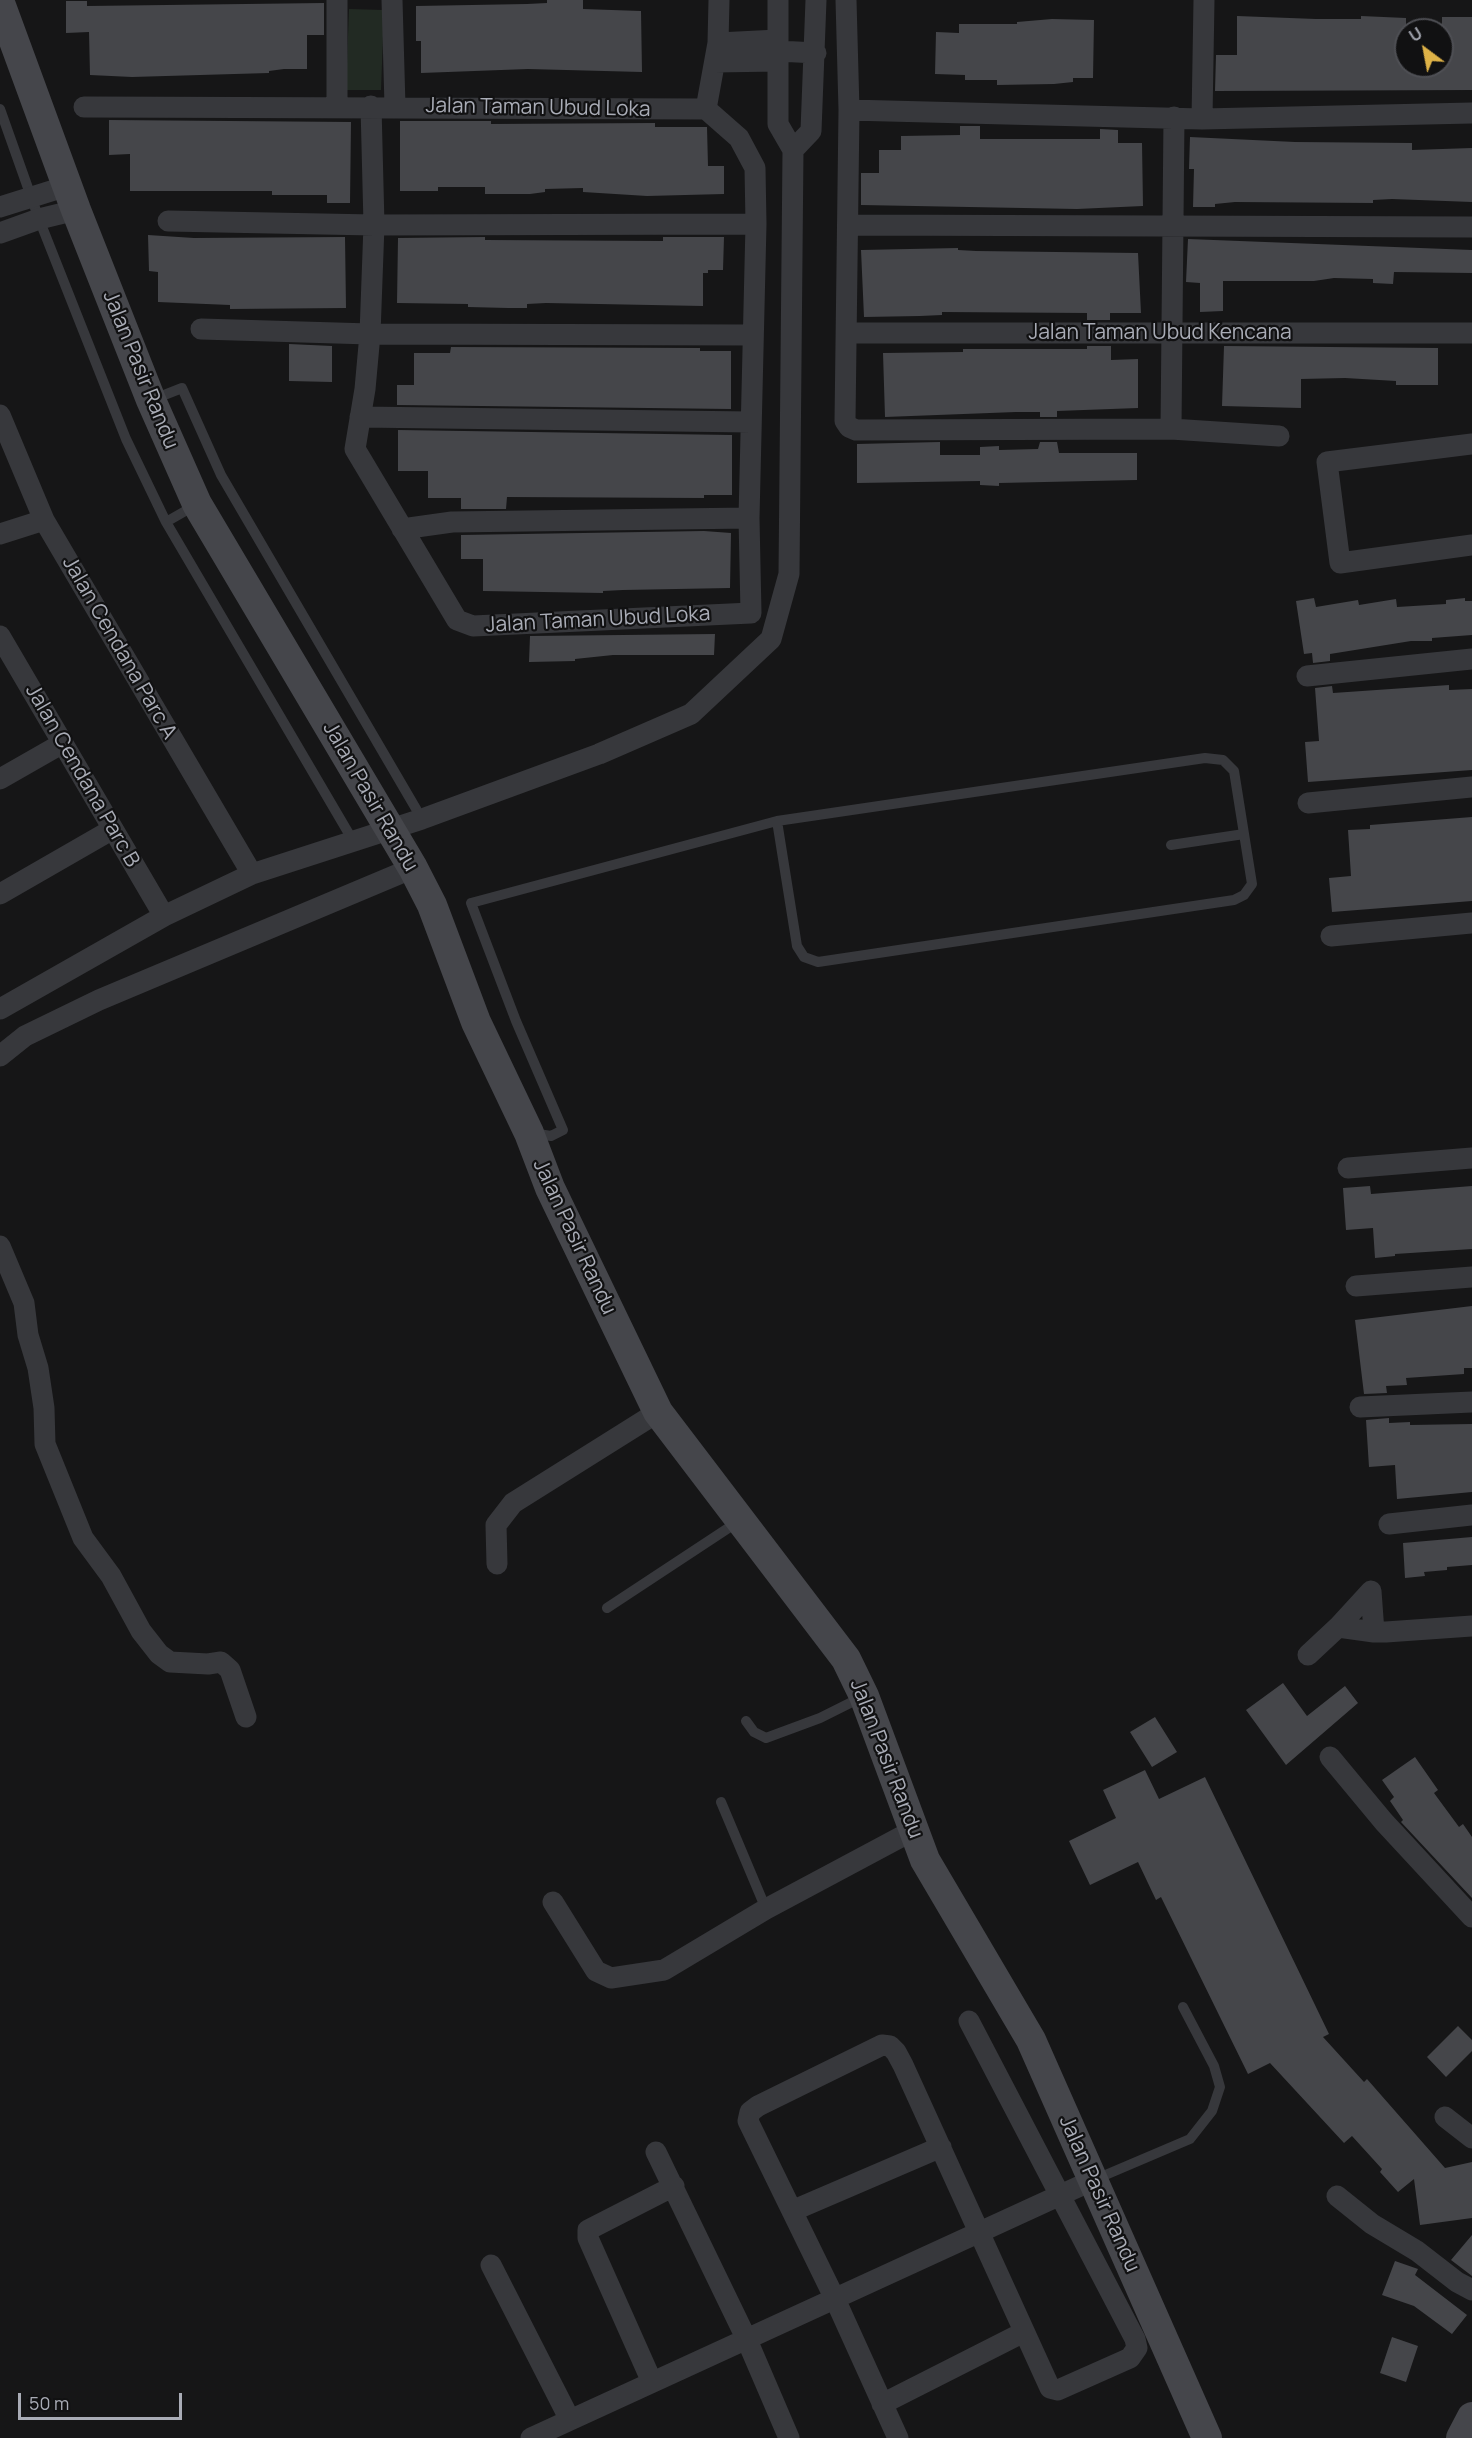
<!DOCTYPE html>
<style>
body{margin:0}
#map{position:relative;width:1472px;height:2438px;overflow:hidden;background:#161617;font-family:Manrope,sans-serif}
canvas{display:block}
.north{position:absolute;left:1394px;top:18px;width:60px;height:60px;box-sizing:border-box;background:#111112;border:2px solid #4e4f54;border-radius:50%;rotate:328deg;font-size:16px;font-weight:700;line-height:24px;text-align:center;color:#a9acb6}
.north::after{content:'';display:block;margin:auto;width:21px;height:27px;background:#deb247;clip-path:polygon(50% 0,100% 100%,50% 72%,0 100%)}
.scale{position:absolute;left:18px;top:2393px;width:164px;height:27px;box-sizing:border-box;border:3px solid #a9acb6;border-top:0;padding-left:8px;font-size:18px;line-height:21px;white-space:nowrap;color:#a9acb6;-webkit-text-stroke:4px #111112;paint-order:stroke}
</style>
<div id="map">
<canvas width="1472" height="2438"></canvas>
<div class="north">U</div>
<div class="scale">50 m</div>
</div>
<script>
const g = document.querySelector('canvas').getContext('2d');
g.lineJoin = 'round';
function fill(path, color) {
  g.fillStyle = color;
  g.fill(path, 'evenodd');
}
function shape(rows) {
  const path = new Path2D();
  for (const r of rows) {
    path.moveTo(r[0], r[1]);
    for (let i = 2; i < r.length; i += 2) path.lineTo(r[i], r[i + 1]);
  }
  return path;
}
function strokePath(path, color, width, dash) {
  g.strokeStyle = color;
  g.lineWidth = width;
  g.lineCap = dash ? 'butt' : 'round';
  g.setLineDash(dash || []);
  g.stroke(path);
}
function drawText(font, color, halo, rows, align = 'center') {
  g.font = font + ' Manrope,sans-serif';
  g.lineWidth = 4.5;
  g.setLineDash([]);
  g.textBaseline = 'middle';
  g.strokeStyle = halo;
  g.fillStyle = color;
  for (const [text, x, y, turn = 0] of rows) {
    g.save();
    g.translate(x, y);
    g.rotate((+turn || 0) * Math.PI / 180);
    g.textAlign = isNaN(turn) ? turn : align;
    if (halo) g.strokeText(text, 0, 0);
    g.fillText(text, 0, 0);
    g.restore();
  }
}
const green = shape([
 [349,9,384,10,381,90,346,90]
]);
const building = shape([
 [547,0,583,0,583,9,641,11,642,72,528,69,421,73,421,41,416,41,416,6,527,4,547,3],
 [66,1,87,1,87,6,324,3,324,35,307,35,307,69,284,69,269,71,269,73,132,77,90,75,89,32,66,33],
 [1237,16,1316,19,1361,19,1361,16,1406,18,1406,66,1442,66,1442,17,1472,17,1472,90,1215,91,1216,55,1237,55],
 [1052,19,1094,20,1093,78,1073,78,1073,82,1054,84,997,85,997,80,965,80,965,75,935,74,936,32,959,33,959,24,1017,24,1017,22],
 [109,120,351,122,350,203,327,203,327,195,272,195,272,191,130,191,130,154,109,155],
 [400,121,491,121,491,124,655,123,655,127,707,127,708,166,724,166,724,194,647,196,583,192,583,188,545,189,545,192,530,194,485,194,485,187,438,187,438,191,400,191],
 [960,126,980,126,980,139,1100,139,1100,129,1118,130,1118,143,1142,143,1143,206,1077,209,861,205,861,173,879,173,879,150,901,150,901,136,960,135],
 [1190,137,1295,142,1412,143,1412,150,1472,148,1472,202,1392,199,1373,200,1373,203,1235,202,1215,204,1215,207,1193,207,1194,169,1189,169],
 [148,235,194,238,345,237,346,308,230,309,230,305,158,302,158,272,149,271],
 [485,237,485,240,663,241,663,237,724,237,723,270,708,270,708,273,703,273,703,306,546,303,527,304,527,308,508,308,468,307,468,304,397,303,398,238],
 [1188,239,1472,250,1472,273,1394,272,1393,284,1373,283,1373,279,1334,278,1314,281,1223,281,1223,311,1200,312,1200,283,1186,282],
 [958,248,958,250,976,251,1138,253,1141,313,1110,313,1110,320,1087,320,1087,313,942,312,942,315,920,316,864,317,861,250],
 [289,344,332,346,332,382,289,381],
 [1087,346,1111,346,1111,360,1138,359,1138,408,1057,411,1057,417,1040,417,1040,412,1016,412,885,417,883,353,963,352,963,349,1087,349],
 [1224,346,1438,348,1438,385,1396,385,1396,381,1345,378,1301,379,1301,408,1222,406],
 [451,347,700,348,700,351,731,351,731,409,397,405,397,385,414,385,414,353,450,353],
 [398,430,732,435,732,495,704,495,704,498,507,497,506,509,461,509,461,498,428,498,428,471,398,471],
 [940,442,940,455,980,455,980,447,999,446,999,450,1038,449,1040,442,1057,442,1059,453,1137,453,1137,480,999,483,999,486,980,485,980,481,857,483,857,444],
 [704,531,731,533,730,588,623,590,603,591,603,593,483,591,483,559,461,559,461,535],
 [1314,598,1316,607,1358,600,1359,605,1396,599,1397,607,1446,604,1446,600,1465,598,1465,601,1472,601,1472,635,1432,638,1432,641,1411,641,1330,654,1330,661,1313,663,1312,653,1304,654,1296,601],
 [715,634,714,655,613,655,575,659,575,661,529,662,530,636],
 [1449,685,1449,690,1472,689,1472,770,1308,782,1305,742,1319,741,1315,688,1332,686,1333,693],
 [1472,817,1472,901,1332,912,1329,878,1351,876,1348,830,1370,829,1370,825],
 [1370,1186,1371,1194,1472,1186,1472,1249,1395,1254,1395,1256,1375,1258,1373,1228,1346,1230,1343,1188],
 [1472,1306,1472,1368,1464,1368,1464,1374,1406,1378,1407,1385,1386,1386,1387,1393,1364,1394,1355,1320],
 [1389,1418,1389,1423,1410,1422,1410,1425,1472,1424,1472,1492,1397,1499,1395,1465,1369,1467,1366,1420],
 [1472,1537,1472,1565,1447,1567,1447,1570,1424,1572,1425,1576,1405,1578,1403,1543],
 [1283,1683,1307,1716,1345,1686,1358,1703,1286,1765,1246,1710],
 [1155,1717,1177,1752,1152,1767,1130,1732],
 [1415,1757,1438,1790,1434,1793,1459,1827,1463,1824,1472,1837,1472,1898,1401,1822,1403,1820,1390,1801,1394,1797,1382,1780],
 [1145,1770,1159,1799,1205,1777,1329,2034,1323,2037,1364,2082,1367,2079,1445,2168,1472,2162,1472,2218,1420,2225,1414,2179,1398,2192,1380,2172,1382,2169,1352,2136,1344,2143,1270,2063,1248,2074,1161,1897,1156,1900,1138,1862,1090,1885,1069,1841,1116,1818,1103,1790],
 [1458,2026,1472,2040,1472,2051,1446,2077,1427,2057],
 [1472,2235,1472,2276,1451,2260],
 [1395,2261,1418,2269,1415,2275,1467,2315,1452,2334,1414,2306,1382,2295],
 [1392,2337,1418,2346,1406,2382,1380,2373]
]);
const lane = shape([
 [0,109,39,219,126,439,166,522,352,839],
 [154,399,182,388,221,475,422,819],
 [166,522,194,506],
 [1171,845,1244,834],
 [532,1133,551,1136,563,1130,516,1021,471,903,777,821,1205,758,1223,760,1234,771,1252,884,1244,895,1234,900,818,962,804,957,797,946,777,821],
 [607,1608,739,1521],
 [746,1721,754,1732,766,1738,820,1718,862,1697],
 [721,1802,766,1909],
 [1096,2179,1190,2139,1212,2111,1220,2087,1214,2066,1183,2007]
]);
const street = shape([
 [337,0,337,107],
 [392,0,395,106],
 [846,0,849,110,845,421,849,427,856,430,1171,429,1279,436],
 [718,43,778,40],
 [778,51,816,53],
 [715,62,778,61],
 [371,106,374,225,370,334,365,389,355,449,457,620,473,626,751,613,749,518,756,224,755,168,739,138,706,109,718,43,719,0],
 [84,107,706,109],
 [849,110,1202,119,1472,113],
 [1202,119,1204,0],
 [793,150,811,131,816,0],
 [0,207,67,186],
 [168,221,374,225,756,224],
 [848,225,1472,227],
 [0,233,39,219,76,210],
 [201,329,370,334,753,335],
 [848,333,1472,333],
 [0,415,44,520,252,874],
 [360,417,751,422],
 [1171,429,1174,117],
 [1472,444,1327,462,1340,563,1472,545],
 [402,529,452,522,749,518],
 [0,534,44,520],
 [0,636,164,916],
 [1307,676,1472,659],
 [0,779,63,743],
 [1308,803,1472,787],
 [0,894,113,829],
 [1331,936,1472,923],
 [0,1009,164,916,252,874,422,819,599,754,691,714,771,639,789,574,793,150,778,124,778,0],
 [0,1056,25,1036,99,1000,413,868],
 [1348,1168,1472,1158],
 [0,1246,24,1303,28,1335,38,1368,44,1408,45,1444,83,1538,111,1576,141,1631,159,1654,170,1662,208,1664,221,1662,230,1670,246,1717],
 [1356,1286,1472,1277],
 [1360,1407,1472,1402],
 [1389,1524,1472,1515],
 [497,1564,496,1525,513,1503,658,1412],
 [1374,1632,1371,1591,1338,1627,1374,1632,1386,1632,1472,1626],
 [1308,1655,1338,1627],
 [1330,1757,1384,1822,1472,1917],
 [553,1902,596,1971,611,1978,664,1970,766,1909,912,1831],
 [1445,2117,1472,2138],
 [656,2152,747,2340,789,2438],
 [1337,2196,1372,2224,1417,2251,1457,2282,1472,2290],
 [792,2211,941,2147],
 [491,2265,570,2420],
 [652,2382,588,2238,588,2230,674,2186],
 [882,2404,1024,2332],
 [531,2438,1091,2181],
 [898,2438,835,2299,748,2121,750,2112,758,2106,882,2045,890,2046,896,2052,903,2065,1050,2388,1058,2390,1130,2358,1137,2348,1135,2339,969,2021]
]);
const secondary = shape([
 [0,3,76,210,151,400,197,504,413,868,432,905,476,1022,529,1133,550,1188,658,1412,846,1659,864,1696,925,1860,1031,2040,1207,2438],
 [1461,2438,1472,2417]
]);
const streetNames = [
 ["Jalan Taman Ubud Loka",538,108,1],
 ["Jalan Taman Ubud Kencana",1160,333],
 ["Jalan Pasir Randu",140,370,68],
 ["Jalan Taman Ubud Loka",598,620,-3],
 ["Jalan Cendana Parc A",119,648,60],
 ["Jalan Cendana Parc B",82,776,60],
 ["Jalan Pasir Randu",370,797,60],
 ["Jalan Pasir Randu",574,1237,65],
 ["Jalan Pasir Randu",886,1759,69],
 ["Jalan Pasir Randu",1099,2194,66]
];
fill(green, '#222a23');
fill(building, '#45464a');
strokePath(lane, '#37383c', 10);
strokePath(street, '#37383c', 21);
strokePath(secondary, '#45464b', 30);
drawText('21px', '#a9acb6', '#111112', streetNames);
</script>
